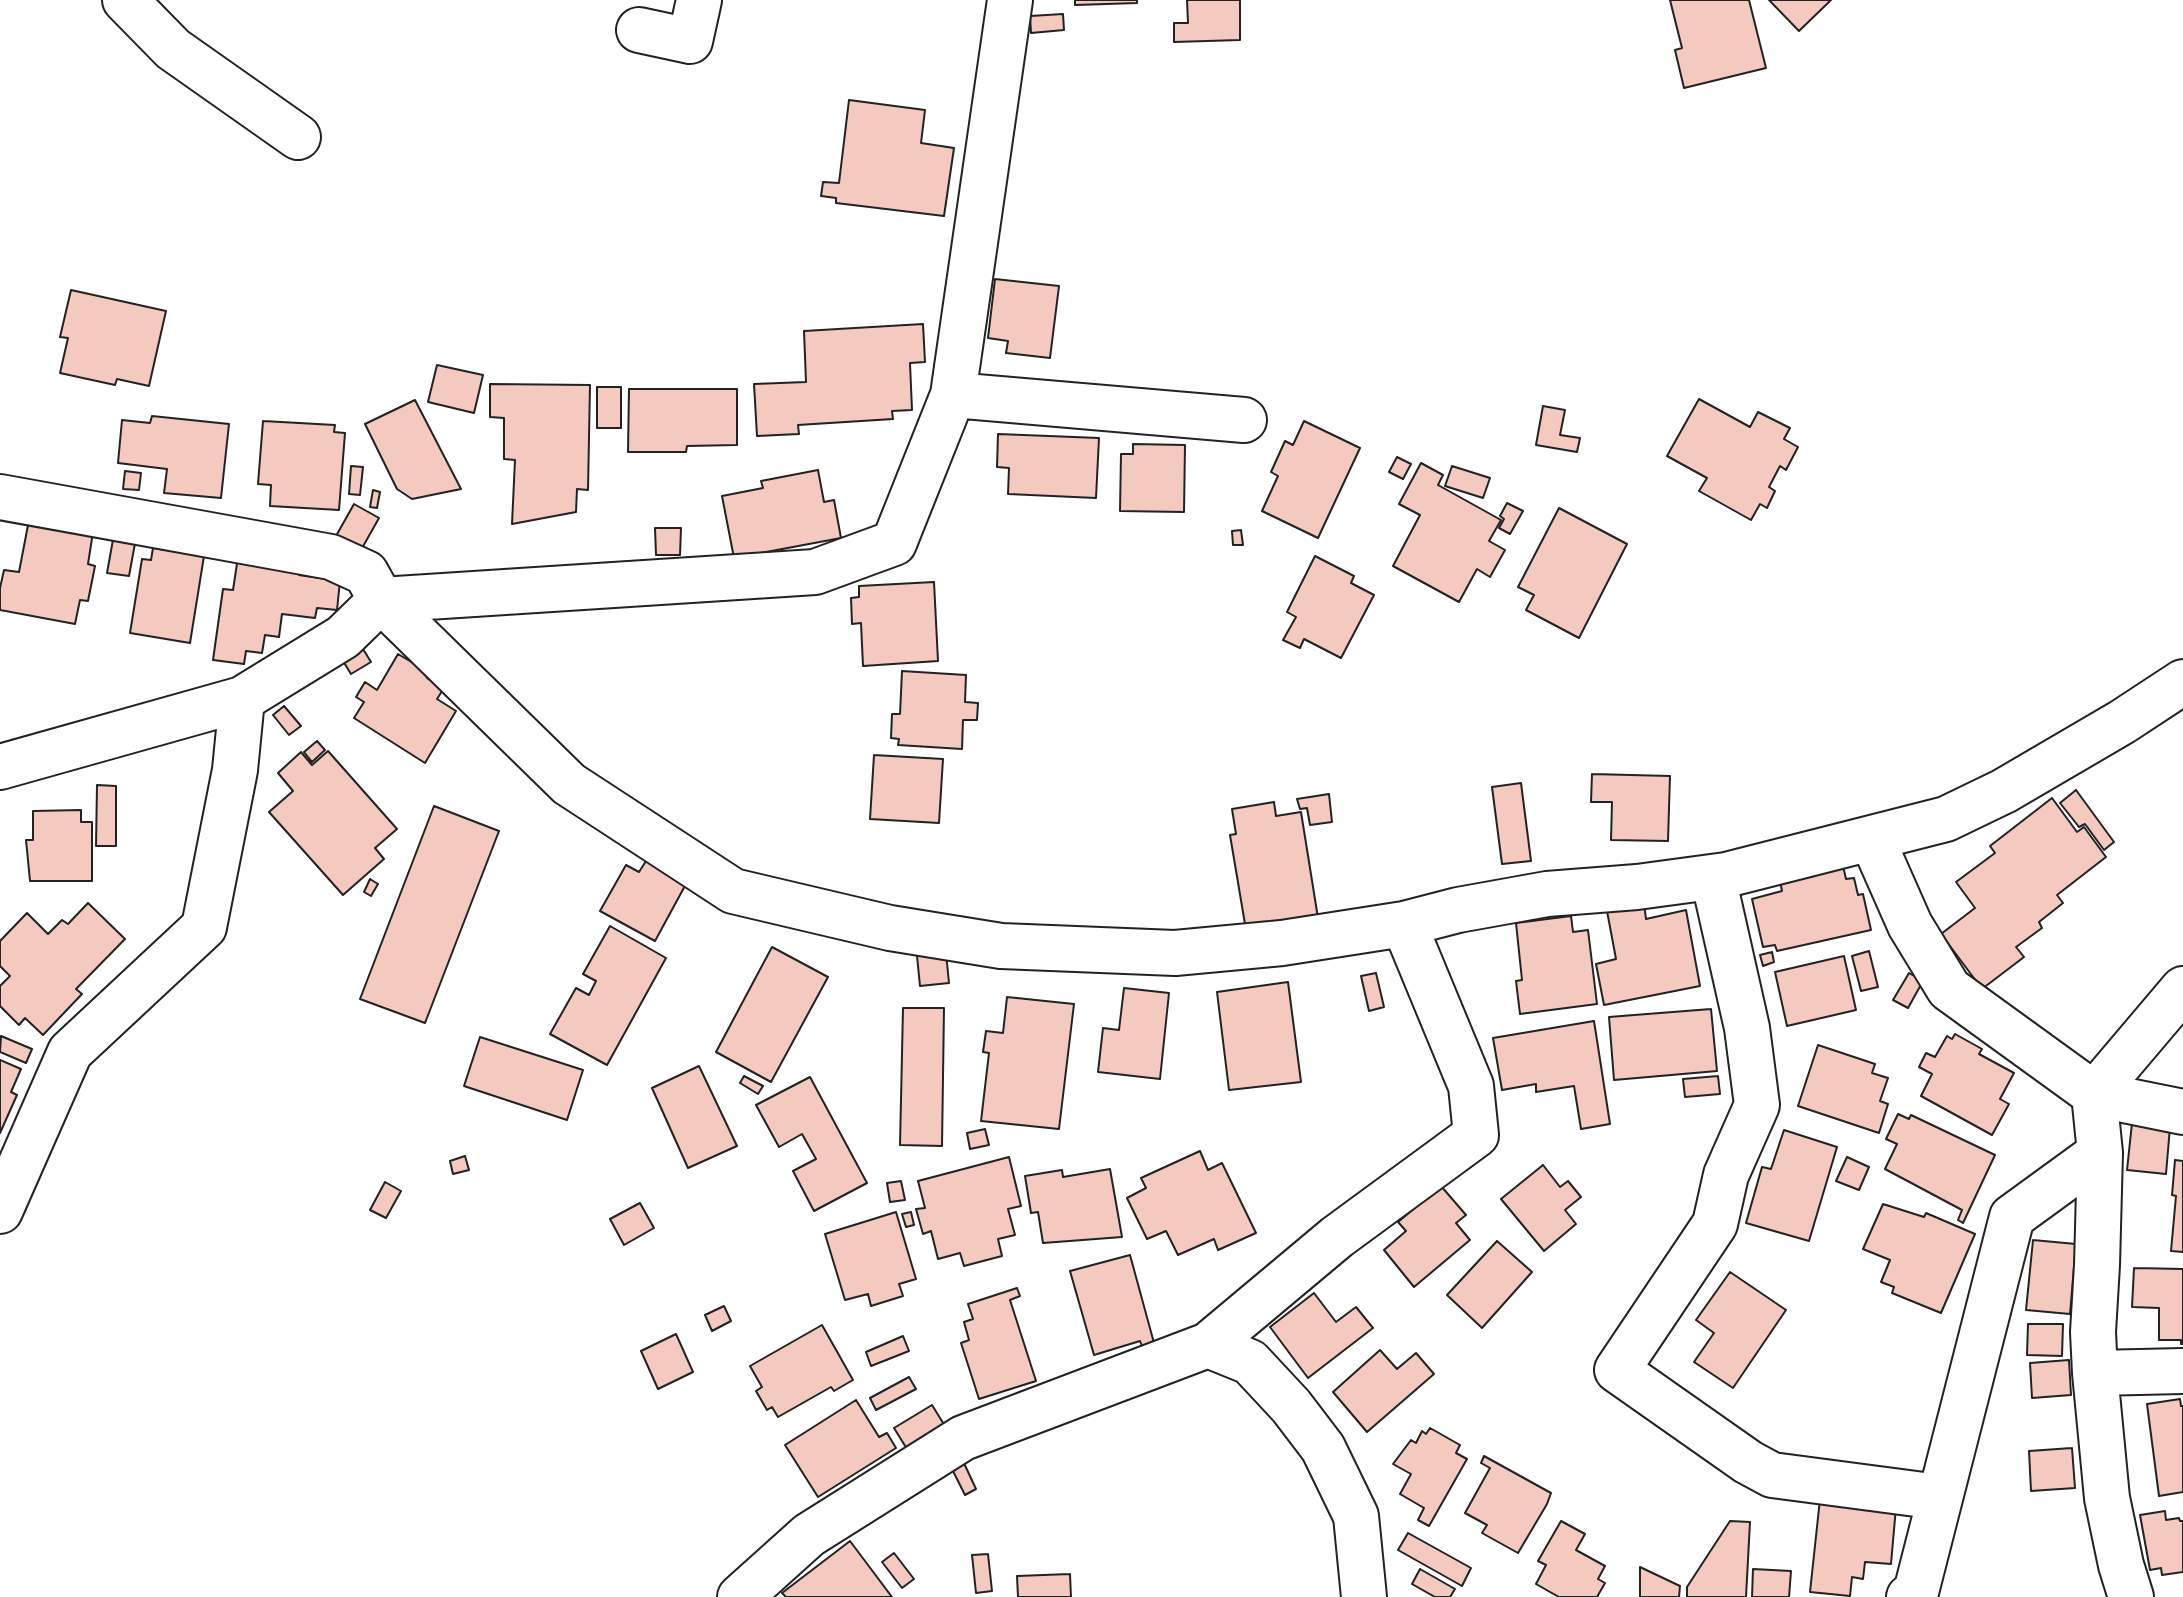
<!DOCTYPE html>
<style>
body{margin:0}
canvas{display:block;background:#fff}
</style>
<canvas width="2183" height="1597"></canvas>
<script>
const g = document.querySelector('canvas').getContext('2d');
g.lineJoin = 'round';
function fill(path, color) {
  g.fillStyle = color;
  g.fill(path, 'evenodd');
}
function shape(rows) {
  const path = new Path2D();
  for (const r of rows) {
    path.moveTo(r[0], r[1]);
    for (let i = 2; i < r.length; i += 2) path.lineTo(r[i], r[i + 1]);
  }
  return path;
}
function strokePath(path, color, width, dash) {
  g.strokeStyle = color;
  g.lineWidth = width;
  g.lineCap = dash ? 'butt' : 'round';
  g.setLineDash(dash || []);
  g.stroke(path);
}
const building = shape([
 [1075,0,1137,0,1137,3,1075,5,1075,0],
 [1187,0,1240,0,1240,40,1174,42,1174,23,1188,23,1187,0],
 [1670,0,1749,0,1766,68,1684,88,1675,50,1682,48,1670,0],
 [1769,0,1831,0,1799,31,1769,0],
 [1063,14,1064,30,1031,33,1030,16,1063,14],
 [849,100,925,110,921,143,954,148,944,216,836,203,836,198,821,196,823,182,839,183,849,100],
 [995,279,1059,286,1050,358,1006,353,1008,341,988,338,995,279],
 [71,290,166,311,149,386,117,379,115,385,60,373,68,338,60,337,71,290],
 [923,324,925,362,910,363,912,410,892,411,893,419,798,425,799,434,757,436,754,384,806,382,804,331,923,324],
 [437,365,483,375,474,413,428,402,437,365],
 [490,384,590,385,588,490,577,489,576,512,512,524,515,460,504,459,504,418,490,417,490,384],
 [597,387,621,387,621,428,597,428,597,387],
 [629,389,737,389,737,445,687,446,686,452,628,452,629,389],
 [1699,399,1750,427,1758,412,1790,428,1784,439,1798,447,1786,470,1780,466,1769,487,1775,491,1767,508,1760,504,1751,520,1699,491,1707,478,1667,456,1699,399],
 [415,400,461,489,412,499,397,489,365,424,415,400],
 [1543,406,1565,410,1560,435,1580,438,1577,452,1536,445,1543,406],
 [152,416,229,424,221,498,164,493,167,469,118,463,122,420,150,423,152,416],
 [263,421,335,425,334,432,345,433,339,510,270,506,271,485,258,484,263,421],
 [1304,421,1360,448,1318,538,1262,511,1278,476,1271,472,1285,441,1293,445,1304,421],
 [998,434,1099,438,1096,498,1008,494,1009,468,997,467,998,434],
 [1133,444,1185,445,1184,512,1120,511,1121,454,1133,454,1133,444],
 [1397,457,1411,464,1403,479,1389,472,1397,457],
 [1421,463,1443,475,1438,485,1501,520,1489,541,1505,550,1490,577,1477,569,1459,602,1393,566,1420,515,1399,504,1421,463],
 [351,466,363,467,360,495,349,494,351,466],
 [1452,466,1490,478,1483,498,1445,486,1452,466],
 [818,470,824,502,834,500,841,538,734,558,722,496,763,488,761,481,818,470],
 [125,471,141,473,139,490,123,489,125,471],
 [373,490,380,492,377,508,370,507,373,490],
 [1507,503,1523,511,1510,534,1499,528,1504,519,1500,516,1507,503],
 [354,504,379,518,361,550,336,536,354,504],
 [1559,508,1627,544,1579,638,1526,610,1534,595,1518,587,1559,508],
 [29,520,93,532,88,564,95,566,88,601,80,600,75,624,0,610,0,588,4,570,19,572,29,520],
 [655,528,681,528,680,555,656,555,655,528],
 [1241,530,1243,545,1233,545,1232,531,1241,530],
 [114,534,136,538,129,576,107,573,114,534],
 [153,548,204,556,190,643,130,633,142,559,151,560,153,548],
 [1315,556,1354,576,1351,583,1374,595,1341,658,1304,639,1300,648,1283,640,1296,617,1287,612,1315,556],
 [238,557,300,565,299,575,340,581,337,610,317,608,315,618,282,614,279,637,265,635,262,653,246,651,244,664,213,660,223,589,233,590,238,557],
 [934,582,938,661,863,666,861,623,852,624,851,598,859,597,859,586,934,582],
 [363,649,371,662,351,674,343,661,363,649],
 [398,654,430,673,427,678,444,688,437,699,456,711,425,763,354,718,364,702,356,697,365,682,377,690,398,654],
 [902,671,966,675,965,702,978,703,977,720,963,720,962,749,898,745,899,739,891,738,892,714,900,714,902,671],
 [284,706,301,726,289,735,273,715,284,706],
 [317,741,325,750,312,762,304,752,317,741],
 [328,751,397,829,375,848,384,859,343,895,269,812,293,791,278,773,301,752,312,765,328,751],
 [874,755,943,759,939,823,870,819,874,755],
 [1592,774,1670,776,1668,841,1611,840,1612,802,1591,802,1592,774],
 [1521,783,1531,861,1502,864,1492,787,1521,783],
 [97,785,116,786,116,846,96,846,97,785],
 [2076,790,2114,842,2104,850,2085,824,2079,827,2060,803,2076,790],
 [1329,794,1332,822,1310,825,1307,808,1300,809,1297,799,1329,794],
 [2052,798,2077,832,2084,827,2106,857,2057,895,2063,903,2039,922,2042,928,2016,947,2024,957,1982,989,1941,934,1975,908,1956,882,1995,853,1990,846,2052,798],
 [1274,802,1276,816,1301,812,1318,918,1246,930,1230,835,1236,834,1232,809,1274,802],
 [434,806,499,831,425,1023,360,999,434,806],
 [81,810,81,822,92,822,92,881,30,881,26,840,33,840,33,811,81,810],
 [646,861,686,884,655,941,600,911,626,865,639,872,646,861],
 [1843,866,1846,879,1854,878,1858,895,1863,894,1871,930,1777,951,1775,945,1763,947,1752,899,1782,891,1780,881,1843,866],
 [370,879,378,884,371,896,364,892,370,879],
 [88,903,125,939,76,989,82,994,43,1035,25,1018,19,1025,0,1006,0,986,10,976,0,966,0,941,27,913,48,934,62,920,68,924,88,903],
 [1644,904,1646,919,1686,910,1700,986,1604,1005,1596,964,1616,959,1607,911,1644,904],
 [1571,916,1573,932,1588,930,1597,1004,1520,1014,1516,981,1522,980,1516,923,1571,916],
 [610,926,666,958,607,1065,550,1034,576,988,589,995,596,981,583,974,610,926],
 [772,947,828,977,771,1082,716,1052,772,947],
 [1869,951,1878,987,1861,991,1852,956,1869,951],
 [1772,952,1774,962,1763,966,1760,955,1772,952],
 [946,953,949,983,920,986,917,956,946,953],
 [1844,956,1856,1010,1787,1026,1775,972,1844,956],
 [1376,973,1384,1007,1369,1011,1361,976,1376,973],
 [1909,973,1923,981,1908,1008,1893,1000,1909,973],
 [1288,982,1301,1082,1229,1090,1217,992,1288,982],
 [1124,988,1169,993,1160,1079,1098,1072,1103,1028,1119,1030,1124,988],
 [1007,997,1074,1004,1059,1129,981,1121,989,1053,983,1052,986,1031,1003,1033,1007,997],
 [903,1008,944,1008,942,1146,900,1145,903,1008],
 [1711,1009,1717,1071,1614,1080,1609,1017,1711,1009],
 [1594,1021,1610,1124,1581,1129,1574,1086,1536,1092,1536,1084,1502,1090,1493,1038,1594,1021],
 [1955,1034,1982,1049,1979,1054,2014,1073,2000,1099,2009,1104,1992,1135,1921,1096,1932,1074,1919,1067,1926,1053,1935,1057,1947,1036,1952,1039,1955,1034],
 [1,1036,32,1049,26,1063,0,1052,1,1036],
 [480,1037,583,1070,567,1120,464,1086,480,1037],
 [1818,1045,1875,1064,1872,1073,1888,1078,1880,1101,1888,1104,1879,1133,1798,1106,1818,1045],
 [0,1060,21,1069,11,1092,17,1095,0,1133,0,1060],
 [699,1066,737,1146,688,1168,652,1088,699,1066],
 [744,1076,763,1086,758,1094,740,1083,744,1076],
 [1718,1076,1720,1094,1685,1097,1683,1079,1718,1076],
 [810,1077,867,1183,814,1211,793,1171,816,1159,802,1134,779,1147,756,1105,810,1077],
 [1898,1114,1909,1119,1911,1115,1995,1155,1963,1223,1958,1220,1962,1210,1885,1169,1897,1144,1886,1139,1898,1114],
 [2132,1123,2170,1127,2166,1174,2127,1170,2132,1123],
 [985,1129,989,1145,970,1149,967,1133,985,1129],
 [1784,1130,1837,1147,1809,1241,1746,1223,1762,1167,1771,1169,1784,1130],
 [1200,1151,1208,1170,1222,1163,1256,1233,1218,1250,1214,1239,1178,1255,1166,1231,1147,1239,1127,1198,1146,1188,1141,1178,1200,1151],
 [465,1156,469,1170,453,1174,450,1161,465,1156],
 [1009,1157,1021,1206,1008,1209,1015,1235,998,1239,1002,1256,964,1266,960,1253,938,1259,931,1231,923,1234,916,1209,925,1208,918,1181,1009,1157],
 [1847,1157,1869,1167,1859,1190,1836,1181,1847,1157],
 [2175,1160,2183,1161,2183,1252,2171,1251,2176,1196,2172,1195,2175,1160],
 [1543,1165,1560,1187,1568,1181,1581,1197,1565,1210,1576,1224,1544,1251,1501,1199,1543,1165],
 [1110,1169,1122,1237,1043,1243,1038,1212,1031,1213,1025,1176,1062,1170,1063,1177,1110,1169],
 [901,1181,905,1200,890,1202,887,1183,901,1181],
 [385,1182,401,1191,386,1218,370,1210,385,1182],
 [1441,1186,1466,1215,1456,1223,1470,1240,1414,1287,1384,1250,1406,1231,1398,1222,1441,1186],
 [640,1203,654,1228,624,1245,610,1219,640,1203],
 [1883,1204,1924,1217,1926,1213,1975,1234,1941,1313,1892,1293,1894,1287,1881,1282,1890,1260,1863,1249,1883,1204],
 [896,1212,916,1279,899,1284,903,1296,871,1306,868,1294,845,1300,825,1234,896,1212],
 [911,1212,914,1225,906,1227,902,1214,911,1212],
 [2033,1240,2076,1244,2070,1314,2026,1310,2033,1240],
 [1497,1241,1532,1272,1482,1328,1447,1295,1497,1241],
 [1130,1255,1154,1343,1142,1346,1140,1341,1094,1355,1070,1271,1130,1255],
 [2134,1268,2183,1269,2183,1344,2181,1344,2181,1340,2159,1340,2159,1308,2132,1307,2134,1268],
 [1730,1272,1786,1310,1733,1388,1694,1362,1714,1333,1696,1320,1730,1272],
 [1017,1288,1020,1296,1010,1300,1036,1381,979,1399,961,1343,969,1340,964,1322,973,1319,968,1304,1017,1288],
 [1314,1293,1336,1322,1356,1307,1373,1328,1308,1378,1270,1327,1314,1293],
 [724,1306,731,1321,712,1331,705,1315,724,1306],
 [2028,1324,2063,1324,2062,1356,2027,1355,2028,1324],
 [822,1325,853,1380,834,1391,831,1387,778,1417,772,1407,767,1410,756,1391,762,1387,750,1366,822,1325],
 [676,1334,693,1372,658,1389,641,1351,676,1334],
 [903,1336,909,1351,871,1366,866,1352,903,1336],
 [1380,1350,1397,1369,1416,1353,1434,1374,1367,1432,1333,1392,1380,1350],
 [2069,1360,2071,1395,2032,1398,2030,1363,2069,1360],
 [909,1377,916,1389,876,1410,870,1398,909,1377],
 [2180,1399,2181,1406,2183,1406,2183,1492,2159,1496,2147,1404,2180,1399],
 [856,1400,879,1437,887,1433,896,1448,818,1497,785,1445,856,1400],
 [932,1405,945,1426,907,1449,894,1428,932,1405],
 [1430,1428,1460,1445,1456,1453,1467,1459,1429,1526,1418,1520,1424,1508,1400,1494,1411,1474,1393,1464,1411,1440,1416,1443,1422,1431,1426,1434,1430,1428],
 [2072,1448,2075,1488,2031,1491,2029,1451,2072,1448],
 [1484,1456,1551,1493,1547,1504,1518,1553,1482,1533,1487,1525,1465,1513,1490,1468,1481,1463,1484,1456],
 [963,1461,976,1489,965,1495,951,1467,963,1461],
 [1820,1499,1896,1507,1891,1564,1865,1562,1863,1579,1852,1577,1850,1596,1810,1592,1820,1499],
 [2165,1511,2166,1520,2179,1518,2180,1521,2183,1521,2183,1572,2162,1575,2161,1568,2150,1570,2140,1515,2165,1511],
 [1561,1521,1585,1534,1576,1550,1605,1566,1598,1579,1605,1583,1597,1597,1559,1597,1536,1584,1546,1565,1538,1561,1561,1521],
 [1730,1521,1750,1522,1746,1597,1687,1597,1687,1587,1730,1521],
 [1408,1533,1471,1568,1462,1586,1398,1550,1408,1533],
 [850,1541,892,1597,786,1597,782,1593,850,1541],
 [894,1553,914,1579,902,1588,882,1562,894,1553],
 [988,1554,992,1591,976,1593,972,1555,988,1554],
 [1640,1567,1680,1586,1679,1597,1640,1597,1640,1567],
 [1420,1569,1455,1589,1450,1597,1435,1597,1412,1584,1420,1569],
 [1753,1569,1791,1571,1789,1597,1752,1597,1753,1569],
 [1070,1574,1071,1597,1018,1597,1017,1576,1070,1574]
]);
const minor = shape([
 [125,0,173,49,298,137],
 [639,30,690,41,699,0],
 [953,395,1244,420],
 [0,497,331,557,366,573,381,600,569,784,733,891,890,928,1001,946,1175,953,1282,943,1404,924,1458,910,1547,894,1637,887,1726,875,1946,819,2004,791,2122,722,2183,682],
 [0,767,242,699,343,637,381,600,815,572,894,543,953,395,1010,0],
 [1872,839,1910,925,1949,989,2094,1094,2100,1153,2097,1265,2093,1332,2095,1373,2107,1498,2121,1565,2131,1597],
 [1713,877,1747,1028,1757,1105,1726,1175,1715,1224,1617,1370,1748,1462,1772,1475,1939,1497],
 [2183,989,2094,1094,2183,1112],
 [0,1211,70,1052,204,927,235,770,242,699],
 [1208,1345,1250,1362,1291,1406,1323,1448,1356,1516,1364,1597],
 [2095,1373,2183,1371],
 [740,1597,809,1535,963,1438,1208,1345,1337,1237,1476,1135,1471,1086,1404,924],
 [1909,1597,1916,1592,2012,1217,2100,1153]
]);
fill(building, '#f3c9c0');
strokePath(building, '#222', 2);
strokePath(minor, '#222', 48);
strokePath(minor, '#fff', 44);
</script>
